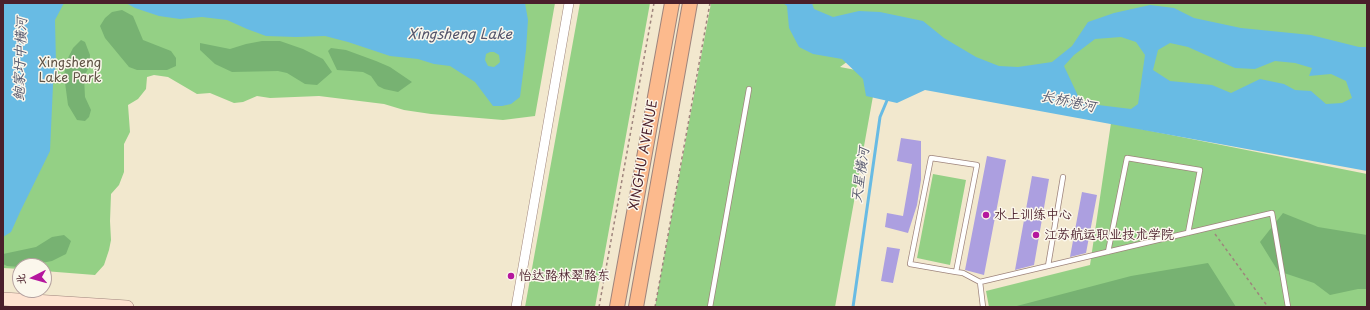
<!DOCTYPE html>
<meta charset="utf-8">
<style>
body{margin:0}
#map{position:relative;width:1370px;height:310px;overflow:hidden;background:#f2e8ce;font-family:"Playpen Sans","LXGW WenKai TC",sans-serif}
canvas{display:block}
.frame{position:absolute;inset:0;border:4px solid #4a1f2b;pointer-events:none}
.north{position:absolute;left:12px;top:258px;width:40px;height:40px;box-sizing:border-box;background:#fbf7ec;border:1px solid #b4a19f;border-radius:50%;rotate:264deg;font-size:11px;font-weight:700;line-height:16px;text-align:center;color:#4a1f2b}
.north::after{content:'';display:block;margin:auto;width:14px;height:18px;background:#b5179e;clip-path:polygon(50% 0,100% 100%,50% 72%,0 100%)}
</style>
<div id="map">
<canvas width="1370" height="310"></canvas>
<div class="frame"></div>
<div class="north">北</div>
</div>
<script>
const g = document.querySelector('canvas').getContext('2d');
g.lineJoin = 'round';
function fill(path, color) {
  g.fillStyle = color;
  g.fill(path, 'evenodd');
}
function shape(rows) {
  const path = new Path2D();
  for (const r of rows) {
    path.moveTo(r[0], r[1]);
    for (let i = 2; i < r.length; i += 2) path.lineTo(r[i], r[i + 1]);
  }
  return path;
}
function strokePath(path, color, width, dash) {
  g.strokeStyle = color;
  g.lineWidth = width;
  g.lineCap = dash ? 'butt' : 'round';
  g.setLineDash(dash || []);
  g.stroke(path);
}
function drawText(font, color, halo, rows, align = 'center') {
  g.font = font + ' "Playpen Sans","LXGW WenKai TC",sans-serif';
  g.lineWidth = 3;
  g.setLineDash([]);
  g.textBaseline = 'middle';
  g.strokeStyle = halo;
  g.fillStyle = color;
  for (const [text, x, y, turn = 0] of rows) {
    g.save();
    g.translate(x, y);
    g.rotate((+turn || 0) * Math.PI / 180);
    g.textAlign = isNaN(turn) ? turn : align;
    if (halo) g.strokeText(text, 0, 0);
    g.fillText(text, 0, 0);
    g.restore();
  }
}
const green = shape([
 [3,3,555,3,535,116,503,120,431,114,404,110,384,104,319,96,270,98,257,96,243,102,234,103,210,93,197,94,168,77,154,75,147,77,146,89,138,99,128,105,130,132,124,144,124,172,119,185,111,194,110,221,111,240,109,250,104,265,95,275,44,271,44,266,20,266,20,269,3,268],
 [580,3,650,3,595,307,525,307],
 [711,3,1367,3,1367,164,1114,112,874,42,840,67,877,74,835,307,655,307],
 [1111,123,1367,174,1367,307,989,307,986,291,1090,265],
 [933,174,966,180,950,265,917,258]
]);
const forest = shape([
 [122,10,133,16,143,40,171,51,176,58,176,66,167,70,137,70,129,67,105,38,100,26,105,18,112,12],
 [81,40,85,42,90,55,89,67,84,77,85,97,91,110,89,117,85,121,77,120,68,105,64,75,67,60,73,48],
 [262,41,280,41,303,49,323,59,332,72,317,85,305,84,287,73,278,71,232,72,215,64,200,50,200,43,230,49,246,44],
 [331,48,346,50,376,61,390,67,412,82,398,92,384,89,378,86,371,76,363,72,337,70,328,51],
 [1283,213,1318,227,1367,235,1367,289,1358,289,1330,295,1314,283,1278,271,1260,242],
 [64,235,71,241,66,254,52,261,20,267,7,266,3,264,3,254,36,247,52,237],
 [1208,263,1236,307,1013,307,1131,276]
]);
const water = shape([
 [3,3,64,3,55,20,56,63,53,85,50,151,20,212,11,232,3,237,4,90,3,79],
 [126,3,525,3,528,20,526,50,520,97,511,104,502,106,493,106,475,82,450,66,434,64,418,59,390,56,348,42,325,36,296,37,266,36,247,29,227,20,202,17,180,19,159,16,135,8],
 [490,52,494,52,499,55,500,62,498,64,494,67,488,66,485,60,486,54],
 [783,3,812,3,814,9,833,17,859,11,880,12,923,21,944,38,976,57,999,66,1018,67,1052,62,1072,46,1088,22,1114,13,1150,5,1174,8,1194,18,1241,28,1311,35,1359,47,1367,47,1367,171,925,90,897,103,866,96,863,79,842,59,813,54,799,47,789,28,787,6],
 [1121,37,1136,42,1145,55,1138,104,1131,109,1090,104,1079,98,1064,66,1074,55,1095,39],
 [1170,43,1188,47,1235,68,1255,69,1275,61,1295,63,1312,68,1309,76,1331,74,1346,81,1352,98,1342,103,1326,104,1311,91,1295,90,1284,84,1260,79,1231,93,1212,85,1170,81,1153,70,1158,50]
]);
const stream = shape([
 [853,307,880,117,888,98]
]);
const building = shape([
 [901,138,921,141,921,180,917,205,908,233,885,227,887,213,903,216,912,164,897,161],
 [987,156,1006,160,984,275,965,270],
 [1032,176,1049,179,1034,265,1015,270],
 [1082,192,1097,195,1086,253,1070,257],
 [887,247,900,249,893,283,881,281]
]);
const path = shape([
 [1215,234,1268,307],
 [599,307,654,3],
 [655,307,710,3]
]);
const lane = shape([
 [1108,252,1127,158,1200,170,1188,233],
 [1048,266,1063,177],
 [956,272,977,165,931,158,910,264,956,272,963,273,980,282],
 [710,307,749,89],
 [983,307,980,282,1272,213,1288,307]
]);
const street = shape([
 [516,307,569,3]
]);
const secondary = shape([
 [3,299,127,307]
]);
const primary = shape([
 [617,307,672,3],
 [636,307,690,3]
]);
const markers = [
 [986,215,4,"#b5179e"],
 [1036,235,4,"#b5179e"],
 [511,276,4,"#b5179e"]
];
const parkNames = [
 ["Xingsheng",70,63],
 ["Lake Park",70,78]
];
const streetNames = [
 ["XINGHU AVENUE",644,155,-80]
];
const poiNames = [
 ["水上训练中心",994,215],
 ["江苏航运职业技术学院",1044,235],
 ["怡达路林翠路东",519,276]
];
const waterNames = [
 ["Xingsheng Lake",460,35],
 ["鲍家圩中横河",21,59,-88],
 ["长桥港河",1068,102,12],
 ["天星横河",861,175,-82]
];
fill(green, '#94d085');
fill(forest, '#77b272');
fill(water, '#68bbe4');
strokePath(stream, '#68bbe4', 3);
fill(building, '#ac9fe0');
strokePath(lane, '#9e847c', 6);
strokePath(street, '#9e847c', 10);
strokePath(secondary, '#9e847c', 14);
strokePath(primary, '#9e847c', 16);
strokePath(path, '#9e847c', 1.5, [3, 3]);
strokePath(lane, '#fff', 4.5);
strokePath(street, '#fff', 9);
strokePath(secondary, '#fee3d1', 13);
strokePath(primary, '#fcba8d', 14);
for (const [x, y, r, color] of markers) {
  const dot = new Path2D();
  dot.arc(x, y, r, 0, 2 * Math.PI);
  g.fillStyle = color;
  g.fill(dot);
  strokePath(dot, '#fbf7ec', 1.5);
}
drawText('13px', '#605446', '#fbf7ec', parkNames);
drawText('13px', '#4a1f2b', '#fbf7ec', streetNames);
drawText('13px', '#4a1f2b', '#fbf7ec', poiNames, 'left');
drawText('italic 14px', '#54566c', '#fbf7ec', waterNames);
</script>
